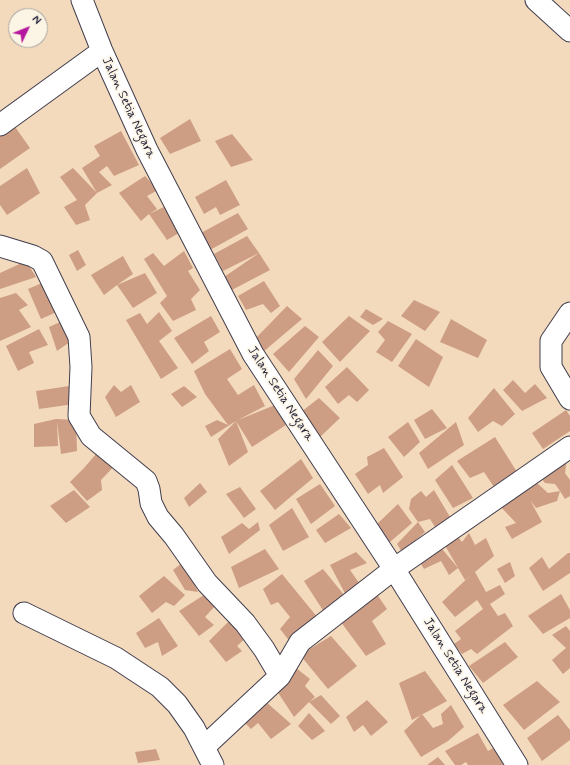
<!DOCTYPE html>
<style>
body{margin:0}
#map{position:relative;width:570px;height:765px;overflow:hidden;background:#f3dabc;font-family:Mynerve,sans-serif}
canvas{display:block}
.north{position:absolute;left:8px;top:8px;width:40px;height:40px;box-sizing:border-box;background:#fcf5e5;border:1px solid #a5a1a1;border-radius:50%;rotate:47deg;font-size:11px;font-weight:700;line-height:16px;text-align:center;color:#22223b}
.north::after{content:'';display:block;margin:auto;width:14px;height:18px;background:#b5179e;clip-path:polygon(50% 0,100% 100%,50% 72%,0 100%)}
</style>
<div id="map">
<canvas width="570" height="765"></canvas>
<div class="north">N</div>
</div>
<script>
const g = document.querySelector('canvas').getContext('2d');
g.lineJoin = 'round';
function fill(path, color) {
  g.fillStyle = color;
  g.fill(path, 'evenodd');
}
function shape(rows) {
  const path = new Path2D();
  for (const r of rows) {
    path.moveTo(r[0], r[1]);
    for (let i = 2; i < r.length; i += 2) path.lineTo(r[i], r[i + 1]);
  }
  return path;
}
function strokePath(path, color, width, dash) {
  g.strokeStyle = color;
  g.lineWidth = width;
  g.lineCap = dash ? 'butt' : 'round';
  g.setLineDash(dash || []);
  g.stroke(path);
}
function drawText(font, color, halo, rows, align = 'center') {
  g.font = font + ' Mynerve,sans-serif';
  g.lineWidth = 3.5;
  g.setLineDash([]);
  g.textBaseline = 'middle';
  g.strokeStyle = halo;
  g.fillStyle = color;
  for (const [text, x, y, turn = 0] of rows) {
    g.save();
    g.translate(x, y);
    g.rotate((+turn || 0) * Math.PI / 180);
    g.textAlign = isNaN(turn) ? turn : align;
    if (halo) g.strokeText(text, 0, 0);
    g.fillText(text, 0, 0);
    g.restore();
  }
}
const building = shape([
 [190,119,201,141,170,154,160,138],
 [13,124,30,148,0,169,0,135],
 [121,131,139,165,114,176,107,166,99,172,112,185,97,193,82,168,100,156,94,146],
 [232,134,253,160,231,167,215,141],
 [27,168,40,193,7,215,0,205,0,186],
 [73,168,97,193,85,205,90,220,76,225,64,207,77,200,60,177],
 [145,176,158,190,147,196,157,209,149,214,166,206,182,231,167,240,149,214,141,221,119,193],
 [226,180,240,205,220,215,216,207,204,214,195,197],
 [238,213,248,229,210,250,199,234],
 [247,236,259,253,270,270,230,291,224,277,259,253,223,271,214,254],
 [78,250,86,265,77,271,69,255],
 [184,251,193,268,188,271,200,290,191,299,196,310,173,321,160,303,167,296,144,259,153,253,164,266],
 [123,256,133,274,117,285,145,273,157,293,133,308,117,285,104,295,91,275],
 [26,261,36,277,0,289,0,273],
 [49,280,61,310,41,319,28,289],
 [264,281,280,306,271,313,263,304,246,310,238,296],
 [16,293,28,305,19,310,31,327,0,341,0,298],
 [414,300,440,312,425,331,401,316],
 [287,306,302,319,263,352,255,339],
 [366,309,383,319,373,325,360,317],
 [159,312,172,331,159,341,178,368,161,379,126,320,140,313,147,324],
 [211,316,220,332,204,342,209,351,192,364,174,338],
 [349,316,370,331,340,362,322,342],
 [69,318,77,337,57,351,49,327],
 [451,319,487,340,478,358,440,342],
 [388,321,412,334,392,362,376,352,385,340,378,332],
 [305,326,319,337,289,372,273,354],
 [39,329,48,345,29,352,34,363,18,371,6,346],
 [416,339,443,357,429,387,398,366],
 [230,349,242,369,227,379,238,395,254,385,265,406,238,420,275,405,286,425,252,447,236,421,248,452,229,466,218,439,236,421,211,437,205,426,217,420,228,425,205,394,194,371],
 [318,350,333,366,306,399,294,379],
 [347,367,369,390,357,402,349,395,338,404,325,387],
 [513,380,525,393,535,384,547,398,522,411,503,390],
 [114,385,121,392,131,385,140,402,116,417,105,397],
 [69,386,74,404,39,409,36,391],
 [184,386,197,397,182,407,171,394],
 [494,388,515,414,502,426,493,421,478,432,468,418],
 [319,398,340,418,320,437,301,412],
 [432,409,447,428,425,439,414,420],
 [566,410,570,416,570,431,543,449,532,433],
 [56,419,76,420,77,451,61,454,57,421,58,446,34,447,34,424],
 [408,422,420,442,404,457,388,437],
 [456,422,464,445,428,469,419,453],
 [495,437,517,472,496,490,484,472,470,478,457,461],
 [102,447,118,462,101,480,102,490,87,501,70,482,84,468],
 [384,448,403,477,383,493,380,485,368,494,355,474,368,465,367,457],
 [567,458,565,473,570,480,570,496,565,499,560,491,557,501,536,508,530,500,542,522,512,539,505,527,516,523,499,505,528,475,548,493,560,491,555,484,545,483,539,475],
 [301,459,313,478,275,510,260,491],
 [452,465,473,498,453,508,435,480],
 [200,483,207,492,189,507,184,498],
 [320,484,335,506,311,524,296,499],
 [240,487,256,509,244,518,226,494],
 [74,490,90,507,66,523,50,506],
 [434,490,450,517,435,527,430,519,418,522,409,509,411,499,421,491,426,497],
 [398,504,412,523,390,542,377,524],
 [292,508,309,537,283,551,269,525],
 [339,514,351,528,325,543,316,530],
 [258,522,260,530,229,554,221,537,242,523,249,529],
 [418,522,425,532,402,552,397,544],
 [454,532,462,542,469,533,475,545,486,538,494,556,475,572,486,592,500,585,505,594,490,604,498,616,505,613,513,626,477,654,471,649,462,654,454,644,461,639,455,631,483,609,477,600,455,617,442,602,472,574,465,580,443,542],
 [438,544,458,568,449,575,441,561,424,569,418,559],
 [265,549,279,569,239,588,231,567],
 [356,552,367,563,350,570,364,590,349,601,326,615,304,581,323,569,349,601,330,565],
 [568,553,570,553,570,573,543,591,529,568,542,557,549,569],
 [187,559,199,576,194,583,198,592,185,590,173,570],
 [510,562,515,576,505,583,497,569],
 [282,574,318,618,291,643,280,629,290,617,278,602,271,605,263,589],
 [164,576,185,595,174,606,166,602,152,613,139,596],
 [376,593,387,609,372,621,386,644,366,656,338,618],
 [561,594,570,610,570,618,543,634,528,616],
 [204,595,215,606,205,617,214,625,199,636,179,611],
 [159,618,178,646,162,656,158,642,145,648,136,633],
 [230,620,248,636,237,646,242,651,226,662,209,641],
 [566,626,570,631,570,668,563,674,552,660,566,648,552,635],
 [331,636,357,666,328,689,300,655],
 [505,642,518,657,483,683,469,666],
 [296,668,310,679,305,686,315,697,309,702,321,695,340,716,331,724,309,702,294,717,275,688],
 [425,671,447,701,412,720,399,683],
 [537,681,560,702,524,730,503,705],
 [367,700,388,722,371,736,363,725,354,732,346,717],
 [265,701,291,724,271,739,258,723,251,729,243,721],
 [451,705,464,727,448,741,421,757,404,731,422,714,433,728,443,724,441,714],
 [309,713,325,731,312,740,298,726],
 [558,715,570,730,570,740,542,761,527,738],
 [478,733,488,751,493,748,504,765,468,765,466,762,461,765,455,765,445,751],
 [156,749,160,760,138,763,135,752],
 [438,757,445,765,427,765]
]);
const minor = shape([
 [82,0,102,51,147,150,253,354,394,569,517,765],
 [536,0,570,31],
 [0,125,102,51],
 [0,246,33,256,42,261,79,337,81,367,79,416,91,436,146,481,149,489,151,503,158,517,174,536,207,583,245,623,264,649,280,676],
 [570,313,551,341,551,367,570,399],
 [24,613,116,658,160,687,177,704,194,728,213,765],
 [204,747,280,676,300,642,394,569,570,447]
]);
const streetNames = [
 ["Jalan Setia Negara",128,108,65],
 ["Jalan Setia Negara",280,394,57],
 ["Jalan Setia Negara",455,666,58]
];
fill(building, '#cd9d84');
strokePath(minor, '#413e4e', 23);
strokePath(minor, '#fff', 21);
drawText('13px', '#22223b', '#fcf5e5', streetNames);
</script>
